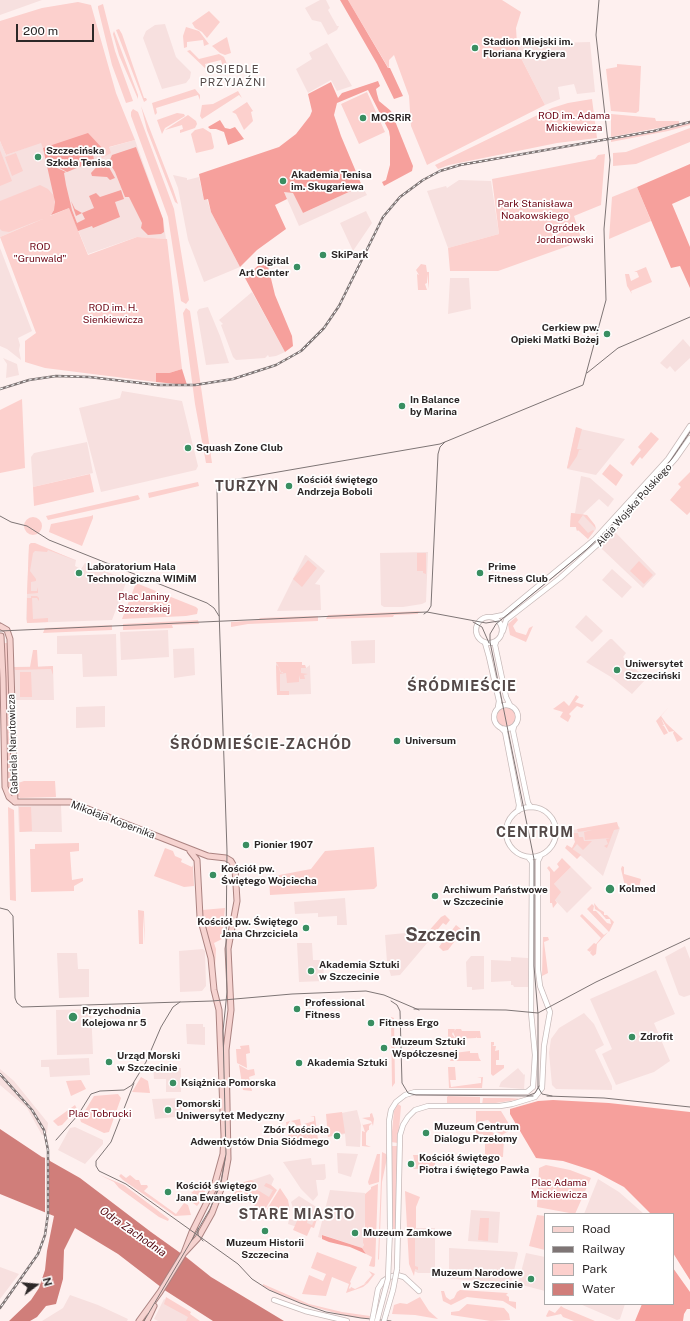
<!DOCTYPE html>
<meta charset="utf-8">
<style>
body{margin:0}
#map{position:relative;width:690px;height:1321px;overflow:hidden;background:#fef0ef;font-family:"Public Sans",sans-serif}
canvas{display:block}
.legend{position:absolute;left:544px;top:1213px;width:130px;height:92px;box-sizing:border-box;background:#fff;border:1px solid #aba9a9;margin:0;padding:5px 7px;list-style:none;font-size:12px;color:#2c2727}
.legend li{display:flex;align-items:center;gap:8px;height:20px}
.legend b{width:20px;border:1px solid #aba9a9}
.north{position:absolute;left:16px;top:1265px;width:40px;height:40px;-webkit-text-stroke:3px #fff;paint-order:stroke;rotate:74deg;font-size:11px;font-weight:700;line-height:16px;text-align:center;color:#2c2727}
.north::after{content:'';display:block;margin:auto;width:14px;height:18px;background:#2c2727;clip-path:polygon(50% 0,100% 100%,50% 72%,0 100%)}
.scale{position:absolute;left:16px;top:24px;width:78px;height:18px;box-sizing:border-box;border:2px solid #2c2727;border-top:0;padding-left:5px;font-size:12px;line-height:14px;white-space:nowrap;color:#2c2727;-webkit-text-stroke:3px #fff;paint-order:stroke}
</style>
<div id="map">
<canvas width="690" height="1321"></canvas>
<ul class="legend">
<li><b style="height:5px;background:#f6d3d0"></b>Road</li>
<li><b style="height:5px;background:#7e7575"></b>Railway</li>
<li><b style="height:11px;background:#fcd0cd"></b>Park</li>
<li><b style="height:11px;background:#d07e7a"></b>Water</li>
</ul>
<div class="north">N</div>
<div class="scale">200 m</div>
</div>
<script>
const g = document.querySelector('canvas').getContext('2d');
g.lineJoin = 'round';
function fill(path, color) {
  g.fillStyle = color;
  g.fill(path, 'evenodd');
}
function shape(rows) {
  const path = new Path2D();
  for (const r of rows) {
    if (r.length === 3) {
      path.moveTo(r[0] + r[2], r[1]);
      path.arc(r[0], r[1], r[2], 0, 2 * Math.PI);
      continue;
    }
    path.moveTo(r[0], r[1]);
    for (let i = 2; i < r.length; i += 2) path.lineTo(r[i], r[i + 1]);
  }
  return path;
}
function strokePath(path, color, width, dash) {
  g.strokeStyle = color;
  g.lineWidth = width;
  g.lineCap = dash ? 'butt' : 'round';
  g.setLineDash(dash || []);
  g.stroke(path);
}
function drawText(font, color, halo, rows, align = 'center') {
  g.font = font + ' "Public Sans",sans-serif';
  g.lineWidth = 3.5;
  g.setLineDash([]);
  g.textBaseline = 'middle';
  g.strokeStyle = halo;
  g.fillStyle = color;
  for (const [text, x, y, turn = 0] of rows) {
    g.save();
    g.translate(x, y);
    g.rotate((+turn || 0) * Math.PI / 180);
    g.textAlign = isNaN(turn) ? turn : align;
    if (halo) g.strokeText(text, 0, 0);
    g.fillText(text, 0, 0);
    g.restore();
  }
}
const built = shape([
 [0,0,42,0,0,15],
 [320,0,326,0,330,8,328,10,337,26,339,26,337,30,328,35,321,22,312,20,305,8],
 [165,24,176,57,191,72,190,78,186,83,162,89,143,38,146,31,155,25],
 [590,42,595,92,577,94,574,84,558,87,560,99,545,105,521,58,517,44],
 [327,43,352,86,337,91,331,80,308,93,296,69,312,59,309,53],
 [135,140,163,219,166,239,137,237,88,254,69,208,0,237,0,141,6,155,41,142,103,149],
 [173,175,187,178,187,180,199,177,204,200,207,199,211,212,240,267,204,282,188,240,178,188],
 [459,180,491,181,499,234,448,248,427,191,446,186,447,188],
 [362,186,367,195,299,226,284,192,288,191,293,193,303,213],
 [366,211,372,223,353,251,340,223],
 [0,248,32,331,18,338,20,345,19,350,21,360,7,349,0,346],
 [450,278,469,278,471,309,448,314],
 [252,292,285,352,276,356,269,357,268,355,265,358,236,360,233,357,221,325,223,324,219,320],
 [208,307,220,336,229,363,206,365,197,312,199,309],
 [683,339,690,347,690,358,675,372,670,366,667,369,660,363],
 [3,358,17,364,19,375,6,378,7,364],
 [122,391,182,401,198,466,196,470,101,492,79,408,120,398],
 [576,428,625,439,596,475,567,469],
 [87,442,93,473,33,487,31,457,34,453],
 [581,476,590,478,614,499,608,507,599,499,583,514,596,529,588,539,578,530,577,531,576,527,570,527,571,513,575,513],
 [615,532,656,574,643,588,602,549,603,545],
 [31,543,76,560,75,566,81,569,85,563,127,580,112,620,27,623,26,619,29,545],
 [428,552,426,602,422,604,403,607,384,607,381,605,380,553],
 [305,555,306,555,325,571,315,584,320,585,321,610,277,611],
 [612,569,632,587,622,598,602,580],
 [586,615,603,631,592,642,575,627],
 [168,630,169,657,121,660,120,632],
 [116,634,117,676,83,677,82,654,57,654,57,636],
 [610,639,612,639,626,653,623,657,646,679,632,694,611,677,586,662],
 [375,640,375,663,352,664,351,641],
 [194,648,195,675,174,678,173,649],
 [276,662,302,662,302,665,305,665,306,668,310,665,311,694,277,695],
 [53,666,54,700,15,700,14,667],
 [105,706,105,727,76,728,76,707],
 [61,805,62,832,19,832,18,806],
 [616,823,620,828,603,876,572,848,575,842,573,830],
 [571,867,592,888,567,913,555,900,554,884],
 [345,898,347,925,337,925,337,916,318,917,318,913,295,914,294,902],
 [426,931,425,936,428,942,400,975,391,976,387,962,385,935],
 [297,943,312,943,313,960,323,960,324,981,299,982],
 [685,946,690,959,690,995,684,997,679,995,665,957],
 [203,949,205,951,206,986,202,991,180,992,179,951],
 [57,953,77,953,78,969,89,969,89,997,59,998],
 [471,956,484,956,484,989,472,990,472,987,467,987,466,962],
 [511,957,528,958,528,987,514,987,513,985,511,985,511,981,491,982,491,960,511,961],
 [656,970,675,1014,654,1023,670,1061,654,1072,616,1085,602,1054,612,1049,590,999],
 [91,1009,93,1054,57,1055,56,1010],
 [584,1013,594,1024,604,1045,595,1050,612,1086,612,1090,556,1089,552,1085,549,1053,551,1039,559,1028],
 [186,1024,203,1024,203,1027,205,1027,205,1045,187,1044],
 [89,1058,90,1075,50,1077,49,1067,41,1067,41,1060],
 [153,1067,181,1068,181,1092,166,1092,166,1079,154,1079],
 [518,1068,524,1075,525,1074,524,1089,499,1087,501,1082],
 [0,1069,14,1081,48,1123,47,1133,42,1135,27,1108,0,1085],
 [181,1098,183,1119,175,1120,175,1117,155,1119,152,1099],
 [357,1110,361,1125,360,1147,346,1146,345,1134,334,1136,331,1115],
 [75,1127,103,1140,103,1144,85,1164,58,1150,70,1128],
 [337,1153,358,1154,351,1177,338,1173],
 [311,1158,312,1165,325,1164,326,1178,324,1180,316,1180,318,1195,313,1201,301,1189,283,1162],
 [270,1174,274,1179,271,1186,275,1190,265,1206,246,1182],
 [598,1179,619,1192,644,1214,584,1214],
 [330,1190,365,1193,366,1211,363,1243,364,1245,362,1248,323,1235,321,1238,318,1237],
 [299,1196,318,1208,312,1226,294,1226,288,1224,289,1219,296,1221,300,1212,297,1210,294,1211,291,1202],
 [471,1210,500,1212,498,1243,468,1241],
 [415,1228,435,1228,435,1273,418,1273,414,1271],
 [449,1248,517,1252,518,1254,511,1283,451,1279,449,1277],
 [526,1253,545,1257,545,1291,518,1284],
 [0,1267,19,1274,0,1299],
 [70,1295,98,1305,128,1319,127,1321,42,1321,63,1308],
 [164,1299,199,1321,158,1321,154,1319],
 [580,1304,625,1304,620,1319,617,1320]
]);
const green = shape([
 [348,0,502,0,521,12,516,28,517,44,521,58,545,105,427,165,411,126,409,96,394,55,389,60,389,69],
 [78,2,91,5,116,93,135,140,109,147,111,153,102,158,99,150,103,149,48,146,43,148,41,143,6,155,0,141,0,21,42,8],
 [103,4,115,51,133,101,126,103,112,65,98,8,98,6],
 [209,11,220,22,207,38,202,32,195,28,192,23],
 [186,27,199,31,209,44,204,46,203,40,187,42,187,47,184,48,183,36],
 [119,29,122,34,144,98,146,98,147,100,144,102,118,35,116,30],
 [114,31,138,95,138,99,119,55,113,34],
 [227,37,231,53,225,55,220,53,212,46],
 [190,50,199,59,219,54,224,57,227,64,219,67,219,65,222,64,221,60,205,64,206,69,187,51],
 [617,64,641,66,639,111,636,113,611,111,606,69,617,67],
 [195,89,200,95,200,100,198,95,156,108,157,113,155,115,152,103],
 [238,91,242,98,239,95,202,119,200,116,202,105,213,104],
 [367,92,385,132,359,144,341,104],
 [592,99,597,138,557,143,449,165,438,169,435,165,552,108,568,103],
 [247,102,253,111,251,112,253,121,244,130,236,114,232,112],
 [141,106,173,189,178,204,175,202,147,130],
 [133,109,138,112,174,209,189,300,186,304,181,301,168,217,131,116,131,112],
 [177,113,184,114,185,116,165,128,162,134,157,120],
 [611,114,655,118,656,121,679,121,679,124,611,137],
 [188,115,196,121,197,124,195,128,180,133,180,130,183,129,182,125,165,130],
 [690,122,690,125,668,131,611,142,611,140,669,129],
 [203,128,211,133,214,147,213,149,196,153,191,134,195,130],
 [690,128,690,142,636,164,613,166,613,153,626,152],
 [0,150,12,181,0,186],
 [16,153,23,171,12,176,5,157],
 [605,154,601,205,574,216,582,241,498,271,450,271,448,248,499,234,492,179,595,159,598,155],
 [40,185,48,189,54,196,55,208,50,216,69,208,88,255,137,237,167,239,182,369,169,373,156,373,156,382,45,368,25,362,25,341,36,333,0,237,45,218,9,232,2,231,0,229,0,201],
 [637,187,651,221,609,239,612,197],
 [421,264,426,265,427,272,429,272,429,289,427,274,427,283,425,284,427,290,418,290,417,274,419,275,416,270],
 [646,267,652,282,633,290,631,291,632,294,627,286,625,274,629,274,631,281,639,277,637,272,634,272],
 [186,308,190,311,212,463,206,463,195,404,183,313],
 [22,399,25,468,0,473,0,410],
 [576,427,582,429,577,449,583,450,579,450,577,456,569,468,567,468],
 [651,432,659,439,642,459,640,457,633,466,630,463,641,450,638,447],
 [610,464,623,475,616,486,602,474],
 [690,472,690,512,687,515,670,500,681,487,678,484],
 [90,474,94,492,34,506,33,487],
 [198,482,199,486,149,498,148,493],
 [138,495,140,499,138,500,48,520,46,516],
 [571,513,587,515,595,525,596,529,583,515,578,522,588,533,593,530,594,531,588,539,578,530,577,531,576,527,570,527],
 [91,516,93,515,93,518,82,546,49,532,51,524],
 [33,526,9],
 [31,543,35,543,77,561,48,550,47,552,35,551,33,553,30,571,36,579,36,581,31,582,31,591,37,591,38,587,38,593,27,594,29,545],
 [417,553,426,553,426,574,423,573,423,571,417,571],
 [308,560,317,568,302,587,293,579],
 [639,561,653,575,644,584,630,571],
 [136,583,196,607,198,609,197,614,186,616,122,619],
 [31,596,37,596,39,598,39,601,37,598,32,598,33,619,48,618,48,622,27,623,27,598,31,598],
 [422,611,418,612,418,614,394,615,393,617,326,619,328,615],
 [313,616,318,616,318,621,248,624,231,627,231,622,258,620,260,618],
 [516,617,518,620,513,626,516,632,526,635,529,628,533,626,526,642,510,635,508,624],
 [198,620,199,624,172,625,173,628,123,630,123,624],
 [112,625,112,630,43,633,45,628],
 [3,643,9,643,10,698,6,698],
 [33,650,37,650,38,667,53,666,53,675,51,669,15,670,14,667,30,667],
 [276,662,302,662,302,665,305,665,306,668,301,668,301,673,308,674,304,675,305,679,300,679,299,675,299,682,287,683,286,673,280,674,280,691,289,691,289,695,277,695,276,665,279,667,280,672,283,673,283,672,281,672,279,667],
 [20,672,31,672,32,697,20,697],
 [576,695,579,697,575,702,584,705,582,708,577,706,569,714,571,716,568,722,560,717,563,712,553,709,564,701,569,706],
 [506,717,10],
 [669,707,661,716,666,723,683,739,677,742,673,733,674,731,669,732,661,718,664,725,662,726,664,726,668,733,664,735,656,721],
 [6,711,9,711,13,798,8,791],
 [24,781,55,781,56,797,20,798,18,796,18,783],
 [8,807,14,810,16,901,10,900],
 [19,807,31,807,32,831,20,832],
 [617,822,619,829,614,830,607,848,604,846,608,844,606,839,610,838,585,840,584,832,592,830,578,832,577,829],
 [573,833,578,833,579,837,583,837,584,841,592,841,583,850,577,844,573,849,581,855,577,859,565,848,567,845,572,848,575,842],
 [79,843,79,851,70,852,72,880,83,878,83,881,74,886,74,891,31,892,30,849,35,849,35,844],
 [374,847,377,886,374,889,270,895,269,877,311,869,325,851],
 [165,848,173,851,175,856,182,859,181,862,192,867,193,865,194,886,184,887,154,876],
 [562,858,571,867,554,884,561,892,555,900,557,903,553,908,552,903,550,903,550,872,547,868,549,866,554,872,559,867,557,864],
 [622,866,624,867,624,874,641,879,638,891,630,889,626,890,621,869],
 [594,903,599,909,604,912,604,915,607,915,614,922,609,932,587,909,592,904,594,906,593,911,596,911,607,923,611,924,610,919,606,919,600,912,595,909],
 [225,908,222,939,214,943,216,949,215,969,202,910],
 [138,910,144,911,145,944,143,915,143,944,139,944],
 [582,914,604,935,608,932,597,944,596,954,593,956,590,953,592,950,590,952,587,950,594,943,596,944,601,938,580,916],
 [445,915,450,920,446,925,443,923,434,934,436,937,432,941,427,937,427,933,441,917],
 [456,925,461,929,461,933,448,950,443,951,439,947,443,941,447,942,455,933,452,930],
 [543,937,548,937,549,940,544,942,548,973,542,976],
 [391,1017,394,1018,395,1083,392,1087],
 [448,1029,455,1029,454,1031,456,1029,461,1029,462,1031,480,1031,481,1038,477,1038,477,1037,476,1038,456,1039,453,1032,452,1034,455,1038,448,1039],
 [491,1042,494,1042,494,1045,492,1046,496,1046,495,1051,499,1050,499,1060,496,1060,496,1065,504,1065,504,1068,493,1076,491,1074],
 [249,1045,250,1053,246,1054,247,1068,237,1063,236,1049,241,1049,240,1046],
 [470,1051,470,1053,478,1053,479,1058,481,1061,450,1061,454,1053],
 [239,1065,248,1070,254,1069,255,1075,249,1077,252,1091,243,1090],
 [448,1067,455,1067,456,1080,450,1080,451,1087,481,1083,481,1078,477,1078,483,1077,482,1088,449,1088],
 [141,1077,148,1081,150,1093,132,1092],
 [81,1080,86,1089,71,1096,66,1081],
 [118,1094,121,1098,109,1132,104,1133,81,1122,80,1119,94,1096],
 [448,1096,480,1097,480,1105,447,1104,447,1097],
 [483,1098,509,1098,523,1099,482,1105],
 [398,1104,401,1106,398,1143,391,1142,394,1111],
 [75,1105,77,1109,62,1125,58,1126,53,1121],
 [476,1111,501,1111,512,1129,502,1135,497,1132,495,1124,493,1125,488,1120,483,1121,480,1124,482,1132,492,1132,499,1137,504,1138,503,1157,483,1157,483,1154,485,1154,485,1143,483,1134,476,1134],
 [342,1112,345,1133,328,1137,326,1114],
 [372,1113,374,1119,373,1126,372,1123,369,1126,369,1130,368,1130,366,1133,366,1145,371,1147,362,1146,362,1131,365,1132,362,1123,363,1125,372,1123,371,1121,362,1118,370,1117,370,1114],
 [315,1116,318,1140,310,1141,305,1133,309,1141,293,1142,300,1133,299,1133,292,1142,289,1142,286,1122,290,1121,288,1124,288,1127,295,1127,295,1123,291,1121,300,1119,301,1125,296,1126,298,1126,299,1130,306,1129,304,1124,314,1121,314,1117,310,1117],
 [391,1146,398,1146,396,1229,392,1229],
 [382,1152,386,1154,387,1158,382,1182,379,1259,378,1260],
 [377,1154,380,1154,379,1182,369,1185,368,1182],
 [413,1155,435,1155,435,1168,413,1169,416,1167],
 [546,1165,570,1170,591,1178,575,1214,537,1207,539,1168],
 [121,1174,126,1178,130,1175,136,1180,139,1180,141,1185,147,1185,148,1187,144,1191,176,1214,184,1203,188,1205,191,1215,175,1216,123,1180,119,1176],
 [100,1175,124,1185,169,1219,168,1221,159,1217,119,1188,114,1182],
 [251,1180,254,1181,253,1183,255,1186,258,1186,256,1189,269,1197,273,1190,264,1186,266,1183,271,1185,277,1190,264,1211,248,1202,246,1198,247,1201,234,1193,236,1186,237,1184,239,1187,236,1191,241,1190,245,1196,244,1188,242,1190,237,1184],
 [202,1184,208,1186,203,1195,200,1196,201,1201,197,1206,193,1203,189,1203,185,1197,190,1194,194,1196,199,1196,191,1193],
 [378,1184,375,1266,374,1267,369,1266,372,1257,366,1254,362,1248,364,1245,363,1243,363,1228,365,1228,365,1194,371,1189,371,1187],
 [280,1188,288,1200,290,1211,287,1210,280,1220,267,1213,279,1219,282,1214,271,1208,270,1210,267,1209],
 [405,1191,420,1197,416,1207,416,1228,415,1228,415,1266,418,1267,418,1270,415,1269,414,1276,409,1264],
 [301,1212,304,1214,303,1216,308,1218,307,1223,312,1225,315,1218,317,1219,314,1228,311,1227,307,1236,293,1230],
 [537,1215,545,1216,545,1250,529,1246],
 [480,1218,489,1218,488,1241,478,1240],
 [317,1252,357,1267,350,1282,351,1283,349,1288,350,1289,351,1287,355,1289,367,1283,364,1284,372,1275,369,1271,375,1274,368,1283,363,1287,346,1293,349,1284,332,1277,326,1296,302,1294,309,1275,323,1281,326,1274,311,1268],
 [263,1284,309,1304,342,1312,370,1316,369,1319,347,1316,306,1305,278,1294,263,1286],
 [460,1290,508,1293,506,1295,509,1297,509,1301,516,1302,516,1309,503,1301,467,1297,451,1305,443,1301,441,1291,444,1291,446,1297,450,1300,454,1298,457,1292],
 [166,1297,191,1312,190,1314,200,1321,186,1321,188,1317,164,1304],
 [420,1297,429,1311,438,1319,415,1315,392,1314,394,1305,400,1303,407,1304],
 [467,1304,504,1308,509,1314,510,1320,491,1321,451,1315,451,1312,459,1311],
 [561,1306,564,1308,595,1321,574,1321,563,1317,561,1314,547,1317,546,1316,549,1310,555,1313]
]);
const forest = shape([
 [340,0,348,0,388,68,390,68,403,96,394,99,377,64],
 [378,81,380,86,376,89,377,94,379,101,391,111,413,166,412,171,384,186,382,182,386,180,390,165,390,137,389,131,368,90,337,103,334,115,341,136,362,186,303,213,293,193,284,192,287,199,275,205,286,229,257,250,240,267,211,212,208,199,204,200,199,174,279,147,296,134,310,116,312,111,308,94,331,82,338,98,342,93],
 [220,120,225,128,230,129,235,127,244,139,228,145,224,132,216,129,210,129,208,127],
 [88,133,103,149,93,153,94,161,67,172,58,167,55,167,66,172,64,173,66,185,72,210,77,223,85,219,82,213,76,216,71,201,75,209,82,213,94,208,89,196,96,193,100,197,121,190,124,199,115,202,120,217,93,228,92,226,78,231,69,208,51,215,54,210,55,202,43,148],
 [136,147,163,219,164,232,161,234,148,235,141,228,142,223,129,197,125,197,115,172,109,162,112,155],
 [102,161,106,162,115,178,110,180,107,177,92,176,91,173],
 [690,164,690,196,672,204,690,247,690,288,680,266,671,268,637,187],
 [266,258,275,295,292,336,293,346,285,352,245,278],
 [182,369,187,385,156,382,156,373,169,373],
 [553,1100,609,1103,690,1112,690,1280,673,1253,673,1214,651,1214,624,1187,594,1171,563,1161,536,1158,510,1114,510,1109,538,1101],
 [322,1235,362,1248,366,1254,350,1247,329,1242,322,1239],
 [673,1268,690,1292,690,1309,687,1309,684,1314,683,1321,635,1321,642,1304,673,1304]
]);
const water = shape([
 [0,1129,42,1157,49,1159,50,1161,80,1178,151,1232,186,1257,211,1277,284,1321,213,1321,166,1291,118,1254,75,1228,64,1250,63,1279,56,1304,46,1306,37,1317,30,1321,9,1321,31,1300,39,1288,45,1270,47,1251,54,1216,0,1194]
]);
const pier = shape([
 [45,1156,49,1157,49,1216,45,1214]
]);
const secondary = shape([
 [489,630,13],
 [493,617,503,615,595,539,668,459,690,426],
 [503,631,506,620,560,578,608,535,676,458,690,438],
 [496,642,495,645,506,697,510,705],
 [485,643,489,657,499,701,498,707],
 [506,717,12],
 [514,726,513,731,528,803,531,807],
 [501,728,505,732,519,805,518,811],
 [531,832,25],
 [390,1228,389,1121,391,1110,396,1102,405,1095,415,1092,527,1092,533,1087,535,1055,531,1012,532,862,528,857],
 [397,1269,400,1135,403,1125,408,1117,415,1110,428,1106,500,1106,512,1104,535,1097,542,1088,544,1046,550,1012,540,986,538,970,538,861,541,855],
 [274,1300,305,1311,347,1321],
 [374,1311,378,1289,383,1281,389,1277,397,1275,404,1277,419,1291],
 [386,1314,393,1290]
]);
const primary = shape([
 [0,626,7,630,10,639,15,802],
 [0,636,1,636,3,678,5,787,9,797,15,802],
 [15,802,70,802,208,856,226,858,231,861,235,868,237,901,228,949,231,1010,226,1050,228,1159,224,1181,212,1213,198,1238,184,1253],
 [139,1321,160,1292,184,1253,192,1232,213,1190,223,1154,224,1136,219,1010,214,990,211,958,200,917,197,860,190,851],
 [147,1321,154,1306]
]);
const tram = shape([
 [587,373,618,348,690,317],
 [0,516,11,522,27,526,49,540,207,603,214,608,219,616],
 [424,614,428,611,431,606,438,454,440,447,445,442],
 [473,622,482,627,489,643],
 [0,631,427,612,486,623,499,621],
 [0,908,8,910,13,916,15,998,17,1003,22,1007,212,1001,292,994,366,991,384,995,419,1010],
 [391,1001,397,1005,400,1011,402,1083,408,1093,416,1095,533,1096],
 [414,1009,506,1010,538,1013,596,982,690,938],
 [134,1083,111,1142,96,1161,96,1166,99,1171,126,1184,238,1264,252,1279,269,1290,300,1303,326,1312,361,1318,391,1321],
 [527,1096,535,1093,539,1086],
 [547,1096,604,1098,690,1107],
 [552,1096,542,1094,538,1087,538,1014,534,966,534,859,490,642,490,634,496,624,586,550,612,525,671,460,690,432],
 [56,1140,78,1115,91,1094,100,1091,124,1090,132,1085,146,1062,161,1027,173,1007,180,1002],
 [198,1228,198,1235,203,1241],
 [144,1321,210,1209,221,1183,226,1154,223,1031,227,992,226,947,227,851,219,610,217,489,221,484,226,481,440,444,583,385,606,300,604,229,610,160,596,35,599,0]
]);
const rail = shape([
 [0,389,29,380,56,376,89,377,158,385,195,385,233,379,276,365,301,351,324,328,339,306,383,217,400,197,423,180,440,171,460,165,654,131,690,122],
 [0,1074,32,1110,44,1130,48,1150,48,1214,45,1235,38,1254,0,1308]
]);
const secondaryBridge = shape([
 [393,1290,397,1269],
 [372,1321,374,1311],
 [377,1321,388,1279,390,1228],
 [384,1321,386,1314]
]);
const markers = [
 [475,48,4,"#398e61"],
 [363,118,4,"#398e61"],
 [38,157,4,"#398e61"],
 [283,181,4,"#398e61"],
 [323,255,4,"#398e61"],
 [297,267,4,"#398e61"],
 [607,334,4,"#398e61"],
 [402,406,4,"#398e61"],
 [188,448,4,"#398e61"],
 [289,486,4,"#398e61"],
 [79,573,4,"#398e61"],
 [480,573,4,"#398e61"],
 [617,670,4,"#398e61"],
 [397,741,4,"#398e61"],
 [246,845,4,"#398e61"],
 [213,875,4,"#398e61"],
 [610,889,5,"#398e61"],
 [435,896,4,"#398e61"],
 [306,928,4,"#398e61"],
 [311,971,4,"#398e61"],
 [297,1009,4,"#398e61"],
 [73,1017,5,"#398e61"],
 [371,1023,4,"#398e61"],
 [632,1037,4,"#398e61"],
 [384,1048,4,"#398e61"],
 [109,1062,4,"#398e61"],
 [299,1063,4,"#398e61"],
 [173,1083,4,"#398e61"],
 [168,1110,4,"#398e61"],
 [426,1133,4,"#398e61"],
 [337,1136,4,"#398e61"],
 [411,1164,4,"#398e61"],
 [168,1192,4,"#398e61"],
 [265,1231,4,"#398e61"],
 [355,1233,4,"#398e61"],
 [531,1279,4,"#398e61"]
];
const poiNames = [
 ["Stadion Miejski im.",483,42],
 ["Floriana Krygiera",483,54],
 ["MOSRiR",371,118],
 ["Szczecińska",46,151],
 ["Szkoła Tenisa",46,163],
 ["Akademia Tenisa",291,175],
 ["im. Skugariewa",291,187],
 ["SkiPark",331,255],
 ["Digital",289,261,"right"],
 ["Art Center",289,273,"right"],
 ["Cerkiew pw.",599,328,"right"],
 ["Opieki Matki Bożej",599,340,"right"],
 ["In Balance",410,400],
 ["by Marina",410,412],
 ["Squash Zone Club",196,448],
 ["Kościół świętego",297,480],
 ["Andrzeja Boboli",297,492],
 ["Laboratorium Hala",87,567],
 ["Technologiczna WIMiM",87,579],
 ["Prime",488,567],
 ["Fitness Club",488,579],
 ["Uniwersytet",625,664],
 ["Szczeciński",625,676],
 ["Universum",405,741],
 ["Pionier 1907",254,845],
 ["Kościół pw.",221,869],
 ["Świętego Wojciecha",221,881],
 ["Kolmed",619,889],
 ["Archiwum Państwowe",443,890],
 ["w Szczecinie",443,902],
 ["Kościół pw. Świętego",298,922,"right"],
 ["Jana Chrzciciela",298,934,"right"],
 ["Akademia Sztuki",319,965],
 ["w Szczecinie",319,977],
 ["Professional",305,1003],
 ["Fitness",305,1015],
 ["Przychodnia",82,1011],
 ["Kolejowa nr 5",82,1023],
 ["Fitness Ergo",379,1023],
 ["Zdrofit",640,1037],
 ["Muzeum Sztuki",392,1042],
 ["Współczesnej",392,1054],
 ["Urząd Morski",117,1056],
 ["w Szczecinie",117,1068],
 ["Akademia Sztuki",307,1063],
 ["Książnica Pomorska",181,1083],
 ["Pomorski",176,1104],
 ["Uniwersytet Medyczny",176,1116],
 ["Muzeum Centrum",434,1127],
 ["Dialogu Przełomy",434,1139],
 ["Zbór Kościoła",329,1130,"right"],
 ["Adwentystów Dnia Siódmego",329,1142,"right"],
 ["Kościół świętego",419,1158],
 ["Piotra i świętego Pawła",419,1170],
 ["Kościół świętego",176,1186],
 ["Jana Ewangelisty",176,1198],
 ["Muzeum Zamkowe",363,1233],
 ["Muzeum Historii",265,1243,"center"],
 ["Szczecina",265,1255,"center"],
 ["Muzeum Narodowe",523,1273,"right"],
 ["w Szczecinie",523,1285,"right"]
];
const parkNames = [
 ["ROD im. Adama",574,116],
 ["Mickiewicza",574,128],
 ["Park Stanisława",535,204],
 ["Noakowskiego",535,216],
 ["Ogródek",565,228],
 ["Jordanowski",565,240],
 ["ROD",40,247],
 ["\"Grunwald\"",40,259],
 ["ROD im. H.",113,308],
 ["Sienkiewicza",113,320],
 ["Plac Janiny",144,597],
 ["Szczerskiej",144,609],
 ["Plac Tobrucki",100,1114],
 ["Plac Adama",559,1183],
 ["Mickiewicza",559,1195]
];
const streetNames = [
 ["Aleja Wojska Polskiego",634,505,-48],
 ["Gabriela Narutowicza",13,744,-92],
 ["Mikołaja Kopernika",113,820,21]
];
const neighbourhoodNames = [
 ["OSIEDLE",233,70],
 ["PRZYJAŹNI",233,83]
];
const waterNames = [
 ["Odra Zachodnia",133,1232,35]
];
const districtNames = [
 ["TURZYN",247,487],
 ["ŚRÓDMIEŚCIE",462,687],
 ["ŚRÓDMIEŚCIE-ZACHÓD",261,745],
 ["CENTRUM",535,833],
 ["STARE MIASTO",297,1215]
];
const townNames = [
 ["Szczecin",443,935]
];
fill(built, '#f7e0df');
fill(green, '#fcd0cd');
fill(forest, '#f6a09c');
fill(water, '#d07e7a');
fill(pier, '#fef0ef');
strokePath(secondary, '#c7b9b8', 6);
strokePath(primary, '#ab8381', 7);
strokePath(secondary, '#fff', 4.5);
strokePath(primary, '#f6d3d0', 5);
strokePath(tram, '#7e7575', 1);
strokePath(rail, '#7e7575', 2.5);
strokePath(rail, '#fff', 1, [3]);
strokePath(secondaryBridge, '#c7b9b8', 6, []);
strokePath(secondaryBridge, '#fff', 4.5);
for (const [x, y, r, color] of markers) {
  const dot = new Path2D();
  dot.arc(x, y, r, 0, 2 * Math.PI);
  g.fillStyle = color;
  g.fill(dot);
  strokePath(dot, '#fff', 1.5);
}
drawText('bold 10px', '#2c2727', '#fff', poiNames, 'left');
drawText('10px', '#6c0413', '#fff', parkNames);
drawText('10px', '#2c2727', '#fff', streetNames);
g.letterSpacing = '1px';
drawText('11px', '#544948', '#fff', neighbourhoodNames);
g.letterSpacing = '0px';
drawText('italic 11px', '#53070f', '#fff', waterNames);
g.letterSpacing = '1px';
drawText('bold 14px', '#544948', '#fff', districtNames);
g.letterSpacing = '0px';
drawText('bold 18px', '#544948', '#fff', townNames);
</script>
